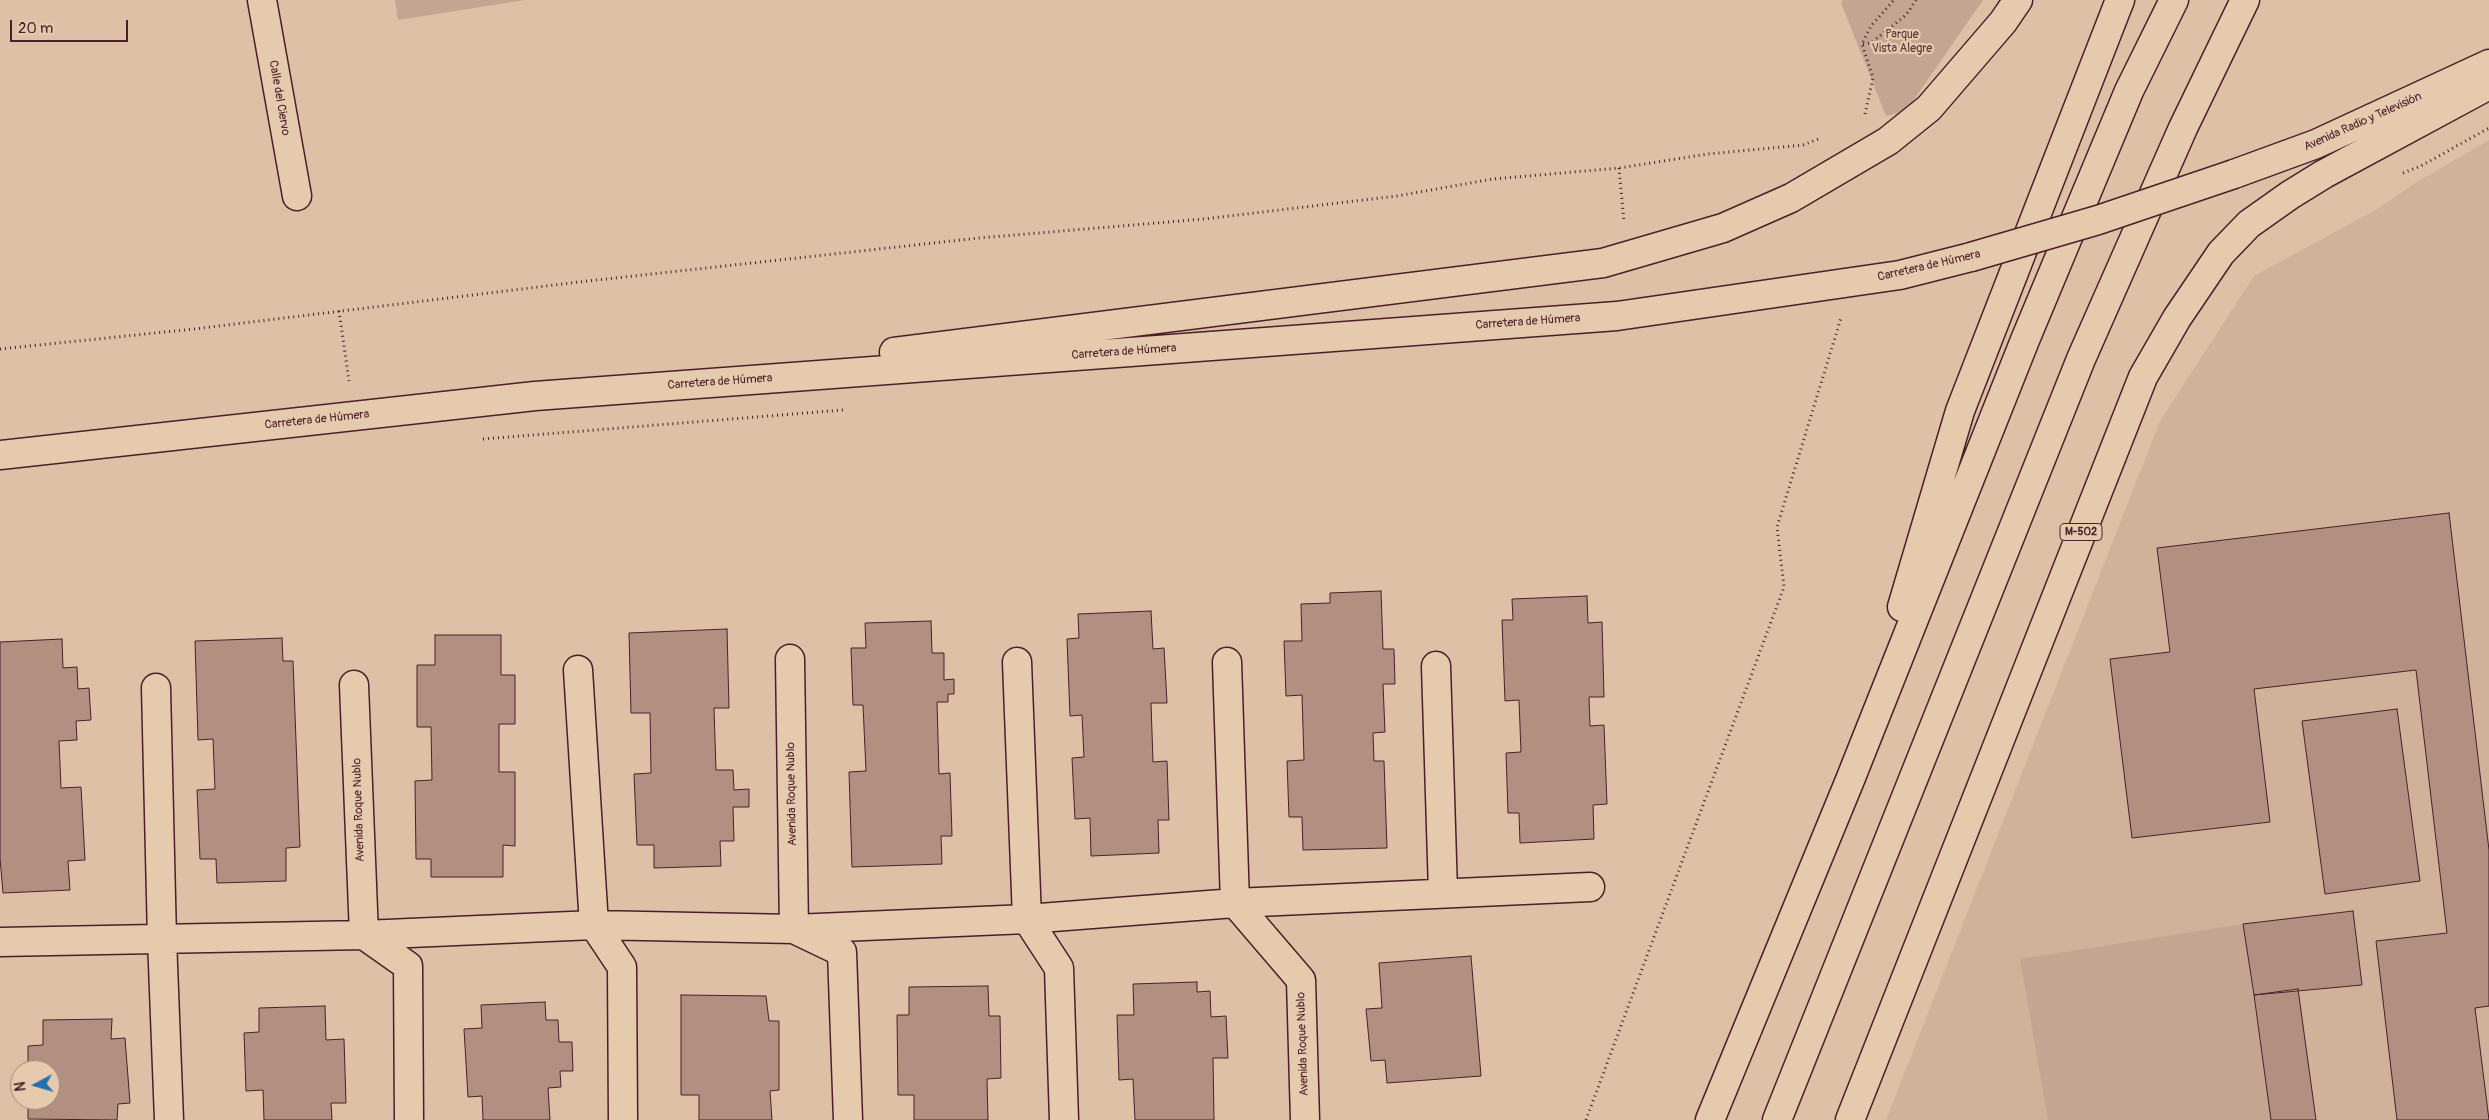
<!DOCTYPE html>
<meta charset="utf-8">
<style>
body{margin:0}
#map{position:relative;width:2489px;height:1120px;overflow:hidden;background:#ddc0a5;font-family:Pangolin,sans-serif}
canvas{display:block}
.north{position:absolute;left:10px;top:1060px;width:50px;height:50px;box-sizing:border-box;background:#e6caad;border:1px solid #a88679;border-radius:50%;rotate:264deg;font-size:14px;font-weight:700;line-height:20px;text-align:center;color:#4a1f2b}
.north::after{content:'';display:block;margin:auto;width:18px;height:22px;background:#1f6fb2;clip-path:polygon(50% 0,100% 100%,50% 72%,0 100%)}
.scale{position:absolute;left:10px;top:20px;width:118px;height:22px;box-sizing:border-box;border:2px solid #4a1f2b;border-top:0;padding-left:6px;font-size:15px;line-height:18px;white-space:nowrap;color:#4a1f2b;-webkit-text-stroke:4px #e6caad;paint-order:stroke}
</style>
<div id="map">
<canvas width="2489" height="1120"></canvas>
<div class="north">N</div>
<div class="scale">20 m</div>
</div>
<script>
const g = document.querySelector('canvas').getContext('2d');
g.lineJoin = 'round';
function fill(path, color) {
  g.fillStyle = color;
  g.fill(path, 'evenodd');
}
function shape(rows) {
  const path = new Path2D();
  for (const r of rows) {
    path.moveTo(r[0], r[1]);
    for (let i = 2; i < r.length; i += 2) path.lineTo(r[i], r[i + 1]);
  }
  return path;
}
function strokePath(path, color, width, dash) {
  g.strokeStyle = color;
  g.lineWidth = width;
  g.lineCap = dash ? 'butt' : 'round';
  g.setLineDash(dash || []);
  g.stroke(path);
}
function drawText(font, color, halo, rows, align = 'center') {
  g.font = font + ' Pangolin,sans-serif';
  g.lineWidth = 4.5;
  g.setLineDash([]);
  g.textBaseline = 'middle';
  g.strokeStyle = halo;
  g.fillStyle = color;
  for (const [text, x, y, turn = 0] of rows) {
    g.save();
    g.translate(x, y);
    g.rotate((+turn || 0) * Math.PI / 180);
    g.textAlign = isNaN(turn) ? turn : align;
    if (halo) g.strokeText(text, 0, 0);
    g.fillText(text, 0, 0);
    g.restore();
  }
}
const built = shape([
 [2489,140,2489,1120,1886,1120,2160,421,2254,276,2379,208,2412,185]
]);
const green = shape([
 [395,0,525,0,398,20],
 [1843,0,1983,0,1906,111,1886,116,1841,3],
 [2243,924,2271,1120,2048,1120,2020,959]
]);
const building = shape([
 [2449,513,2489,850,2489,1006,2475,1008,2489,1120,2397,1120,2376,941,2447,933,2416,670,2254,689,2270,822,2132,838,2110,659,2170,652,2157,548,2449,513],
 [1381,591,1383,649,1394,649,1395,684,1383,684,1385,732,1373,733,1374,761,1384,761,1387,848,1303,850,1302,817,1289,817,1287,761,1304,760,1302,695,1286,696,1284,641,1302,641,1301,604,1330,603,1330,593,1381,591],
 [1587,596,1588,623,1602,622,1604,697,1589,697,1590,726,1604,725,1607,804,1593,805,1594,839,1520,843,1519,813,1508,813,1506,753,1521,752,1519,700,1505,701,1502,620,1513,620,1512,599,1587,596],
 [1151,611,1153,649,1164,648,1167,703,1151,703,1153,762,1167,761,1169,820,1158,820,1159,853,1091,856,1090,818,1075,819,1072,758,1084,757,1082,715,1070,716,1067,639,1079,638,1078,614,1151,611],
 [931,621,932,653,944,653,944,680,954,679,954,694,948,694,948,702,937,702,939,774,950,773,952,836,941,836,942,864,852,867,849,772,866,771,863,705,853,705,851,648,866,648,865,623,931,621],
 [727,629,729,708,714,708,716,770,733,770,734,790,749,789,749,807,733,807,734,841,720,841,721,866,654,868,654,845,637,845,634,774,651,773,650,713,631,713,629,633,727,629],
 [435,635,501,635,501,675,515,675,515,724,499,724,499,772,515,772,515,846,503,845,503,877,431,877,431,859,416,859,415,781,432,780,431,727,417,727,417,665,435,665,435,635],
 [282,638,283,661,293,661,300,847,286,848,286,881,217,883,216,859,200,859,197,790,215,789,213,739,198,740,195,641,282,638],
 [62,639,63,668,77,667,78,689,89,688,91,720,76,721,77,740,59,741,61,788,81,787,85,860,68,861,70,890,3,893,0,858,0,642,62,639],
 [2397,709,2420,881,2325,894,2302,721,2397,709],
 [2353,911,2362,985,2254,995,2243,924,2353,911],
 [1471,956,1481,1076,1387,1083,1385,1060,1371,1061,1366,1009,1382,1008,1379,963,1471,956],
 [1197,982,1197,992,1210,991,1211,1017,1226,1016,1228,1058,1213,1058,1214,1120,1135,1120,1133,1079,1119,1080,1117,1015,1134,1015,1133,984,1197,982],
 [988,986,989,1016,1000,1016,1001,1078,987,1079,988,1120,914,1120,914,1095,898,1095,897,1015,909,1015,909,987,988,986],
 [2298,989,2316,1120,2271,1120,2254,995,2298,989],
 [681,995,766,996,769,1021,779,1021,779,1090,770,1091,772,1120,699,1120,699,1095,681,1095,681,995],
 [545,1002,546,1020,558,1020,559,1042,572,1042,573,1071,560,1071,561,1087,548,1088,550,1120,483,1120,482,1096,468,1097,464,1029,482,1028,481,1005,545,1002],
 [325,1006,326,1040,344,1039,346,1103,331,1103,332,1120,264,1120,263,1090,246,1091,244,1033,259,1032,259,1008,325,1006],
 [112,1019,111,1039,125,1038,130,1103,118,1104,117,1120,28,1119,28,1100,50,1100,50,1070,28,1070,28,1046,43,1045,43,1020,112,1019]
]);
const path = shape([
 [1863,44,1871,43,1906,15,1916,0],
 [1865,114,1873,78,1862,44,1871,26,1894,0],
 [1619,168,1624,222],
 [2403,173,2421,166,2489,128],
 [339,311,349,381],
 [0,349,194,329,579,282,979,238,1204,219,1397,196,1493,179,1619,168,1708,154,1803,145,1821,138],
 [483,439,843,410],
 [1586,1120,1784,587,1777,527,1841,318]
]);
const minor = shape([
 [262,0,297,196],
 [790,659,794,929,842,952,848,1120],
 [1017,662,1027,919,1059,968,1064,1120],
 [1227,662,1235,903,1301,980,1305,1120],
 [1436,666,1443,892],
 [578,670,594,925,622,967,623,1120],
 [354,685,364,935,408,966,409,1120],
 [156,688,162,939,169,1120],
 [0,942,364,935,594,925,794,929,1027,919,1235,903,1590,887]
]);
const major = shape([
 [2234,174,2316,144,2489,64],
 [894,352,1603,263,1723,228,1791,198,1888,141,1929,108,2003,22,2018,0],
 [0,455,535,396,1617,316,1900,275,1971,257]
]);
const highway = shape([
 [1902,607,1960,411,2120,0],
 [1710,1120,1850,780,2025,340,2129,91,2174,0],
 [1777,1120,2081,359,2183,128,2245,0],
 [1850,1120,2143,377,2177,318,2221,253,2249,224,2290,195,2324,174,2489,85]
]);
const majorBridge = shape([
 [1971,257,2098,220,2234,174]
]);
const shields = [
 [2081,532,42]
];
const shieldNames = [
 ["M-502",2081,532]
];
const parkNames = [
 ["Parque",1902,35],
 ["Vista Alegre",1902,49]
];
const streetNames = [
 ["Calle del Ciervo",279,98,80],
 ["Avenida Radio y Televisión",2363,122,-24],
 ["Carretera de Húmera",1929,266,-13],
 ["Carretera de Húmera",1528,322,-4],
 ["Carretera de Húmera",1124,352,-4],
 ["Carretera de Húmera",720,382,-4],
 ["Carretera de Húmera",317,420,-6],
 ["Avenida Roque Nublo",792,794,-91],
 ["Avenida Roque Nublo",359,810,-92],
 ["Avenida Roque Nublo",1303,1044,-92]
];
fill(built, '#d0b29a');
fill(green, '#c4a591');
fill(building, '#b19081');
strokePath(building, '#4a1f2b', 1);
strokePath(minor, '#4a1f2b', 31);
strokePath(major, '#4a1f2b', 31);
strokePath(highway, '#4a1f2b', 31);
strokePath(path, '#4a1f2b', 3, [1, 4]);
strokePath(minor, '#e6caad', 28);
strokePath(major, '#e6caad', 28);
strokePath(highway, '#e6caad', 28);
strokePath(majorBridge, '#4a1f2b', 31, []);
strokePath(majorBridge, '#e6caad', 28);
for (const [x, y, w] of shields) {
  const box = new Path2D();
  box.roundRect(x - w / 2, y - 8.5, w, 17, 4);
  g.fillStyle = '#e6caad';
  g.fill(box);
  strokePath(box, '#4a1f2b', 1);
}
drawText('bold 11px', '#4a1f2b', null, shieldNames);
drawText('12px', '#5c333a', '#e6caad', parkNames);
drawText('12px', '#4a1f2b', '#e6caad', streetNames);
</script>
